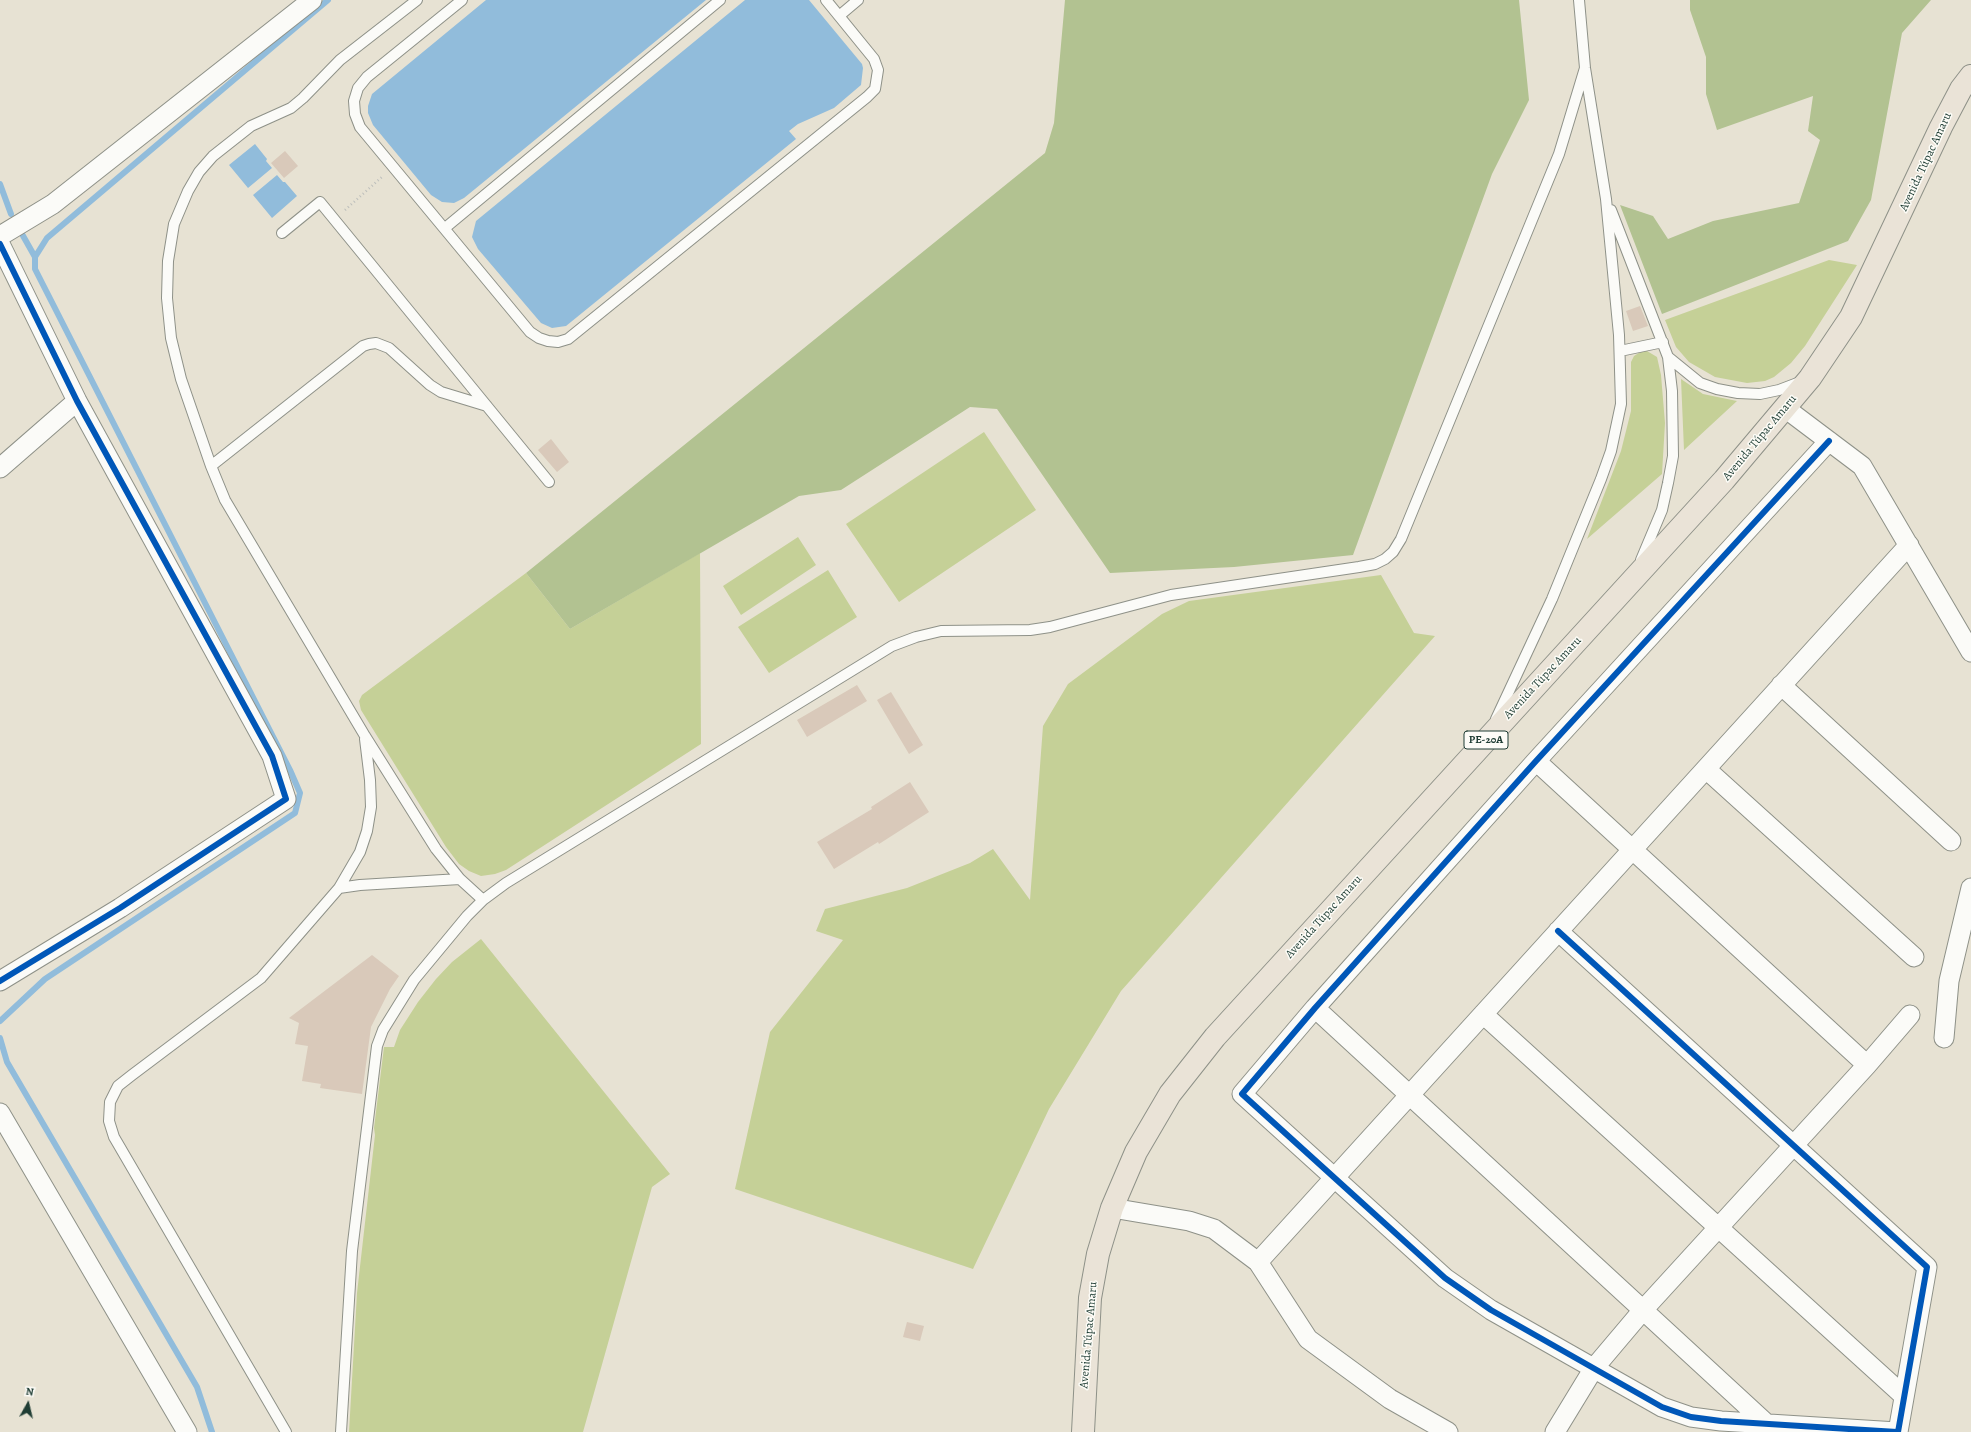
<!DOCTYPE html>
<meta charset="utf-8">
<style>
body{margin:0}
#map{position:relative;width:1971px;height:1432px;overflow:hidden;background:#e7e2d3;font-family:Alegreya,serif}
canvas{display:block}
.north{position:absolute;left:8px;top:1384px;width:40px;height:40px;-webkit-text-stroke:3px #fdfcf7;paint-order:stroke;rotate:8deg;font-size:11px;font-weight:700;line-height:16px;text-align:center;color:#1f3d34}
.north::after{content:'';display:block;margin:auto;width:14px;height:18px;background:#1f3d34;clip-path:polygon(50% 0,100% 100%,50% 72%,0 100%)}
</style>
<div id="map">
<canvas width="1971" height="1432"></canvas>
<div class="north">N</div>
</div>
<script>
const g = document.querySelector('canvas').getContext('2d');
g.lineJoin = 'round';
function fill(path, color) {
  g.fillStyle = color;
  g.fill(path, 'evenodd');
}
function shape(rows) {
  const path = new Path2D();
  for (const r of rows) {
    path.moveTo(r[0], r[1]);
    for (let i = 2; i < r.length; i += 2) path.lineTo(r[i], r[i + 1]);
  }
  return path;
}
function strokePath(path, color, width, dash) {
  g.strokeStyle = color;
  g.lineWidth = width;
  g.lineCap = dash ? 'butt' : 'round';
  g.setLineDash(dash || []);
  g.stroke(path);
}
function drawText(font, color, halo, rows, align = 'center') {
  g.font = font + ' Alegreya,serif';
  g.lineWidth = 3;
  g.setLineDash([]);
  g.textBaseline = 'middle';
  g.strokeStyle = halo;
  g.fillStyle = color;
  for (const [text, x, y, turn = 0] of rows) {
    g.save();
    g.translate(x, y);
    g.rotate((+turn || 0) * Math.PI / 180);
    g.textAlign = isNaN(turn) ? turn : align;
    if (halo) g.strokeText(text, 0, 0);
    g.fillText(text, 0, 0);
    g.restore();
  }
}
const green = shape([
 [1829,260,1857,265,1805,346,1791,363,1774,377,1765,381,1747,383,1715,377,1689,362,1676,347,1665,320],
 [1642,351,1647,351,1657,357,1661,375,1665,423,1662,474,1587,539,1621,451,1631,411,1631,362,1634,356],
 [1681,379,1703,394,1737,401,1684,450],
 [984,432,1036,510,899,602,846,524],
 [798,537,816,565,741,615,723,586],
 [700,553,701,744,506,870,495,874,481,876,469,871,459,864,446,847,361,710,359,701,362,695,526,573,570,629],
 [828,570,857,617,769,673,738,627],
 [1381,575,1414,633,1435,636,1121,991,1049,1109,973,1269,735,1189,770,1032,843,940,816,931,825,909,907,888,970,863,993,849,1030,900,1043,726,1068,684,1162,614,1189,601],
 [481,939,670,1174,652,1187,583,1432,349,1432,357,1293,375,1135,374,1128,384,1047,394,1047,400,1030,418,1002,436,979,452,962]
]);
const forest = shape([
 [1065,0,1519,0,1529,100,1492,174,1353,555,1234,567,1110,573,997,409,970,407,841,490,799,496,570,629,526,573,1045,153,1054,123],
 [1690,0,1931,0,1902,33,1871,200,1848,241,1662,314,1620,205,1653,216,1668,239,1713,221,1799,203,1820,140,1808,131,1813,96,1717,130,1706,94,1706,57,1690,10]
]);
const water = shape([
 [486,0,706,0,464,198,454,203,442,202,431,195,373,125,368,113,368,106,372,94],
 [745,0,809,0,862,64,863,68,861,85,834,108,798,124,789,131,796,139,566,326,552,328,541,323,478,249,472,237,476,221],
 [255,144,267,159,266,161,272,168,248,188,229,165],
 [277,175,283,182,285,182,297,196,272,218,253,195]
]);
const stream = shape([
 [0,184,11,214],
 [22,234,35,257],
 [0,1021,45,979,295,813,300,793,290,770,35,269,35,257,47,238,328,0],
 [0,1038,7,1062,197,1387,212,1432]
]);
const building = shape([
 [285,151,298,166,284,178,271,163],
 [1640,306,1648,326,1633,331,1626,311],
 [551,439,569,462,557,472,538,450],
 [857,685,867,701,807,737,797,720],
 [891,692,923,745,909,754,877,700],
 [910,782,929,812,879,844,878,842,834,869,817,842,872,809,871,807],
 [372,955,399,976,390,989,371,1027,362,1094,320,1088,321,1084,302,1081,308,1046,295,1044,299,1023,289,1018],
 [907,1322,924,1326,920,1341,903,1337]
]);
const path = shape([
 [345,210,383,176]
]);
const lane = shape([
 [417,0,340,60,303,98,291,108,251,126,213,156,199,172,188,191,174,224,168,261,167,298,171,338,181,379,211,466,225,500,365,736,436,849,460,879,483,900],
 [462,0,367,77,358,88,354,101,355,114,360,127,530,332,539,338,548,341,558,342,568,339,867,97,875,89,878,70,874,59,826,0],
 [839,16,858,0],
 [1611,210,1668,357,1672,391,1673,456,1668,483,1662,510,1641,560],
 [445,228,720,0],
 [282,233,320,202,549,482],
 [1620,351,1663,342],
 [1668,357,1700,383,1717,389,1738,393,1760,394,1779,390,1800,382],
 [211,466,363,346,369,344,376,343,389,348,430,385,441,392,487,406],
 [1496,719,1552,599,1601,479,1611,451,1621,404,1619,335,1606,199,1585,68,1579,0],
 [339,888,360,885,460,879],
 [286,1432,114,1137,109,1121,110,1102,118,1086,132,1075,261,978,339,888,360,852,367,831,371,807,370,780,365,739],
 [341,1432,352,1251,377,1046,383,1030,414,980,467,916,483,900,506,883,892,646,916,637,941,631,1030,630,1050,627,1171,595,1359,567,1375,564,1385,559,1393,552,1401,539,1559,154,1585,68]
]);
const street = shape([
 [0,236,53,204,312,0],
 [0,244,77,401,272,756,286,799,120,908,0,981],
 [1785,408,1862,466,1971,652],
 [1829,441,1536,761,1315,1008,1242,1094,1445,1278,1491,1310,1662,1407,1691,1417,1721,1421,1897,1432],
 [0,468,77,401],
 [1781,685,1951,841],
 [1536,761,1867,1065],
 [1706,769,1914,957],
 [1558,931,1927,1267,1898,1432],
 [1315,1008,1770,1427],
 [1483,1014,1904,1396],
 [1944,1038,1949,981,1971,888],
 [0,1113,187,1432],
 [1112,1208,1189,1221,1214,1229,1258,1262,1308,1339,1390,1399,1448,1432],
 [1258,1262,1909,545],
 [1555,1432,1594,1368,1643,1310,1867,1065,1910,1015]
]);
const highway = shape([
 [1083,1432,1090,1298,1098,1254,1112,1208,1136,1152,1170,1094,1215,1037,1724,480,1810,378,1851,317,1941,127,1961,89,1971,76]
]);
const cycleway = shape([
 [0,244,77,401,272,756,286,799,120,908,0,981],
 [1829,441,1536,761,1315,1008,1242,1094,1445,1278,1491,1310,1662,1407,1691,1417,1721,1421,1897,1432],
 [1558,931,1927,1267,1898,1432]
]);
const shields = [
 [1486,740,44]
];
const shieldNames = [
 ["PE-20A",1486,740]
];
const streetNames = [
 ["Avenida Túpac Amaru",1926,162,-65],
 ["Avenida Túpac Amaru",1760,438,-50],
 ["Avenida Túpac Amaru",1543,678,-47],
 ["Avenida Túpac Amaru",1324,917,-48],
 ["Avenida Túpac Amaru",1089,1335,-85]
];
fill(green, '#c5d097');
fill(forest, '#b2c291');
fill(water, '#91bcdb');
strokePath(stream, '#91bcdb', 6);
fill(building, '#d9c9ba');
strokePath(lane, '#8e9188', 12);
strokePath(street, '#8e9188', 21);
strokePath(highway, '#8e9188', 24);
strokePath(path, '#bcbebb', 2.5, [1, 3]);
strokePath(lane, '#fbfbf8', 10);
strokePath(street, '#fbfbf8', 19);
strokePath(highway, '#eae3d7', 22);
strokePath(cycleway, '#0057b8', 6);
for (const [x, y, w] of shields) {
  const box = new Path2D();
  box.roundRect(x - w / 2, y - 9, w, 18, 3);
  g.fillStyle = '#fdfcf7';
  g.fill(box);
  strokePath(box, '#1f3d34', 1);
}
drawText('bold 11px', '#1f3d34', null, shieldNames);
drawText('12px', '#1f3d34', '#fdfcf7', streetNames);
</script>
